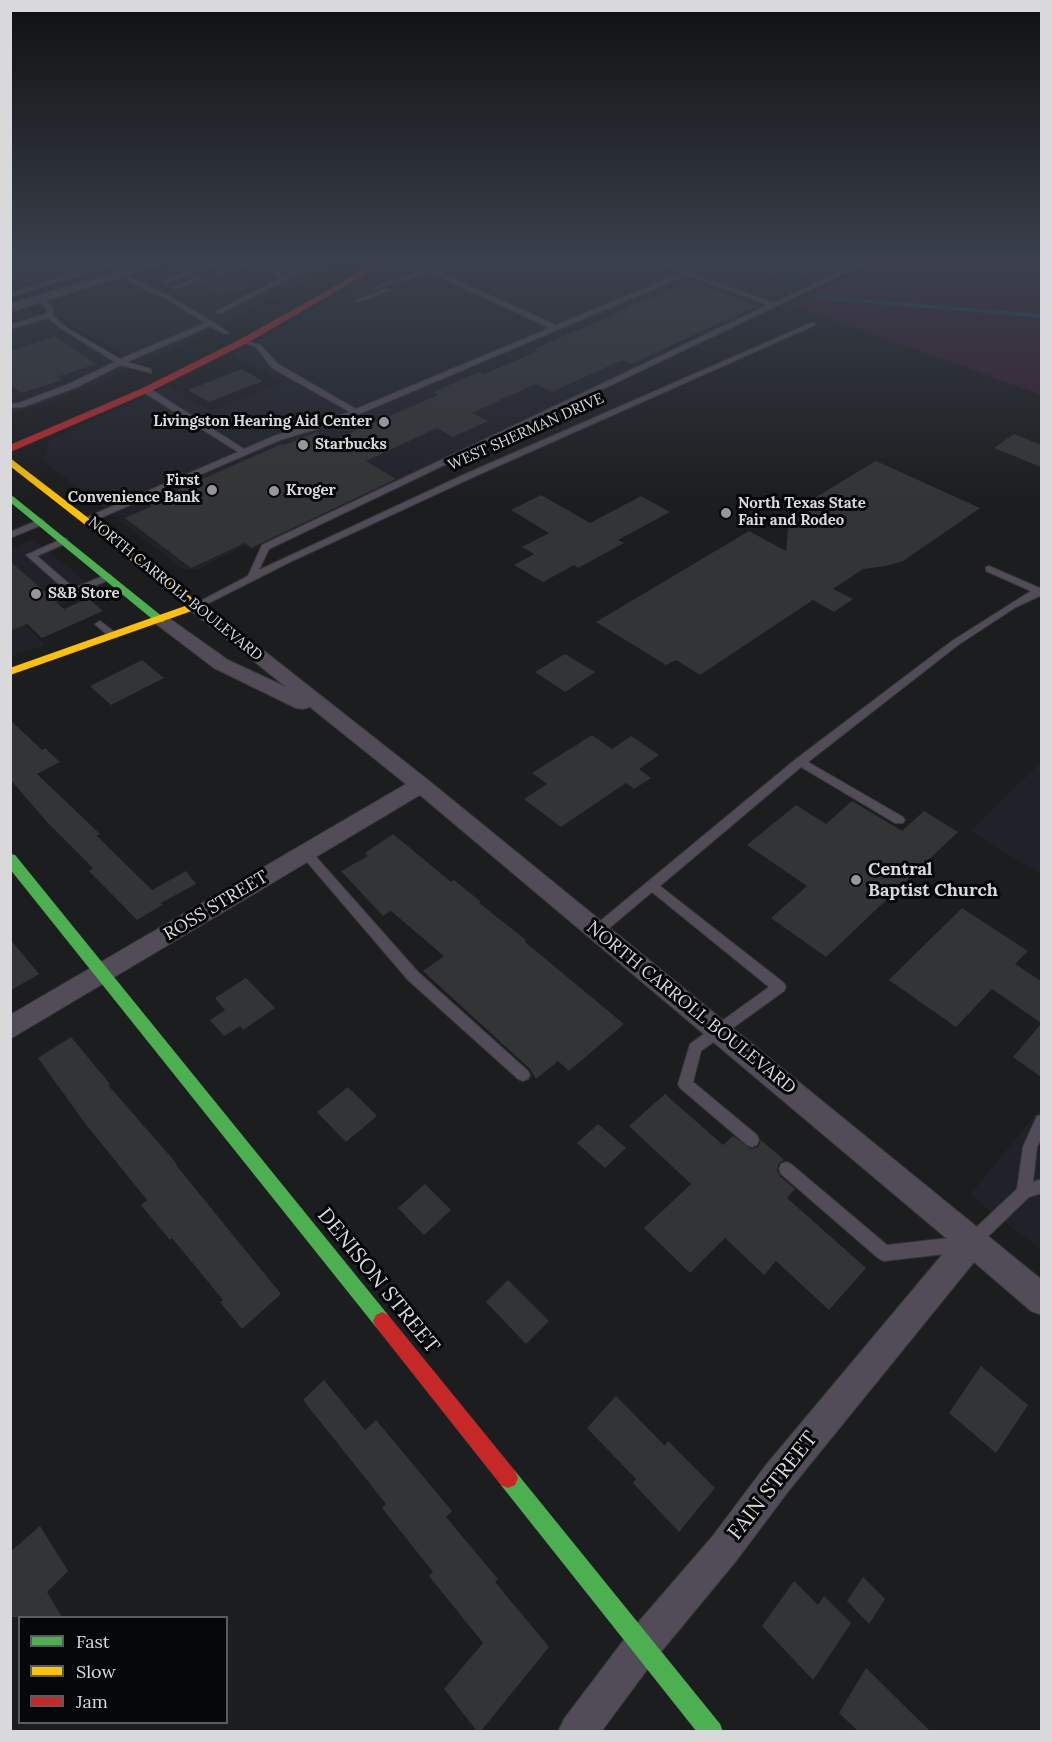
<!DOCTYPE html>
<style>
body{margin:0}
#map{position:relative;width:1052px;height:1742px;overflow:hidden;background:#1c1d1e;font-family:Lora,serif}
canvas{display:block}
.frame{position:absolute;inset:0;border:12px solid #d9d9dc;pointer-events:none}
.legend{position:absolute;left:18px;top:1616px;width:210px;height:108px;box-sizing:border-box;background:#060708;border:2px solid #5a5b5d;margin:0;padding:8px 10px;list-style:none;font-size:18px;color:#d9d9dc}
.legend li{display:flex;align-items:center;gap:12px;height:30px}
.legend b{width:30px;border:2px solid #5a5b5d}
</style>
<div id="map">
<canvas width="1052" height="1742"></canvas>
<div class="frame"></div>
<ul class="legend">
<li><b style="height:8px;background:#4caf50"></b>Fast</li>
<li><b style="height:8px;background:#ffc107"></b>Slow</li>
<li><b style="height:8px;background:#c62828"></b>Jam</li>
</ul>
</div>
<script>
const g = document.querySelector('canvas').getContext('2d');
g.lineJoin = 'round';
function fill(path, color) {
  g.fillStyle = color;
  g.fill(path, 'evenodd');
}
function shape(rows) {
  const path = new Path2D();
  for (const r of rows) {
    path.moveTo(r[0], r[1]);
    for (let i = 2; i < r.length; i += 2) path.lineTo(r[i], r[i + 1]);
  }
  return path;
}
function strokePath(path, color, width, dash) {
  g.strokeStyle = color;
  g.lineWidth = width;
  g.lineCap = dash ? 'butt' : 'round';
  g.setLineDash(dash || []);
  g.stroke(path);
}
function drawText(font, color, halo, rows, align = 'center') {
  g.font = font + ' Lora,serif';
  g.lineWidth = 6;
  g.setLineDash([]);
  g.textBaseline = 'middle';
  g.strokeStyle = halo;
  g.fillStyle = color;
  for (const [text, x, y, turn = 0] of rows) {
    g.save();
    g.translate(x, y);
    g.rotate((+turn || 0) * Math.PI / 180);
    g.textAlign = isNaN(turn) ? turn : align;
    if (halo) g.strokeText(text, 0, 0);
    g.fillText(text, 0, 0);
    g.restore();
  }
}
const built = shape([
 [38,260,150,260,11,303,10,268],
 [196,260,341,260,224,324,141,364,69,325,40,304,142,272,147,275],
 [394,260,863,260,252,551,245,546,199,569,182,569,42,460,50,440,168,386,210,411,284,381,231,355,302,317],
 [29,310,128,369,63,397,11,414,10,316],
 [34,539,96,590,22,621,44,645,11,656,11,548],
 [1041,762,1041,875,970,831],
 [1041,1107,1041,1250,970,1195]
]);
const green = shape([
 [881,260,1041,260,1041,395,790,304]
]);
const stream = shape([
 [10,266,32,260],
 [818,297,1042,316]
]);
const building = shape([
 [737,260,840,260,791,282,736,262],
 [230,274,254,286,231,294,228,292,220,294,199,283,213,276],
 [691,281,757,306,631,364,622,360,552,392,535,384,472,413,488,421,453,437,437,428,366,461,396,479,251,548,245,543,191,568,125,518,152,506,148,503,282,444,285,445,316,432,331,441,438,395,433,392,479,372,484,374,538,351,534,349],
 [55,336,96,364,57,377,62,380,22,393,10,385,10,351],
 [242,369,263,381,209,402,188,390],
 [1014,434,1041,445,1041,467,994,448],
 [876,461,980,508,903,561,886,566,863,569,833,589,853,599,834,612,813,600,700,675,676,660,666,665,596,622,749,531,786,551,789,519,796,509],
 [541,495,590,523,641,496,670,512,618,540,624,543,578,568,574,565,543,582,514,565,534,554,522,547,549,533,511,510],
 [10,561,64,609,88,598,103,611,42,638,27,624,10,631],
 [565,654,595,672,565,692,535,672],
 [142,660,164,678,111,705,90,686],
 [10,720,42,750,45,748,60,762,37,774,100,834,97,836,152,890,186,871,196,884,161,903,162,905,137,920,89,871,93,868,46,821,10,779],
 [592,735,612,749,631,736,659,755,639,769,651,778,634,789,626,783,561,827,524,799,547,784,532,773],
 [852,801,902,831,924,811,958,832,826,957,771,918,807,886,747,845,796,805,826,824],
 [393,834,451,882,454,880,481,902,479,903,526,940,525,942,624,1024,569,1071,558,1061,536,1079,530,1069,423,971,444,956,391,911,383,916,341,871,368,856,365,853],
 [962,908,1028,951,1015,964,1041,981,1041,1023,992,989,956,1027,889,980],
 [10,939,39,974,10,991],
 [246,978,275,1008,243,1030,240,1026,224,1036,210,1020,225,1010,215,998],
 [1041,1024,1041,1077,1013,1057],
 [71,1037,110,1084,108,1085,177,1164,176,1165,281,1294,242,1329,220,1302,223,1300,172,1238,170,1240,141,1205,147,1200,84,1122,38,1058],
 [348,1087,377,1116,346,1142,317,1112],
 [665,1094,723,1145,733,1136,751,1149,758,1147,761,1140,784,1160,779,1163,777,1170,780,1176,795,1189,787,1198,866,1268,829,1310,776,1261,764,1275,725,1238,690,1273,644,1228,691,1184,629,1126],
 [598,1124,626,1148,605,1168,577,1143],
 [425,1184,451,1210,424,1235,398,1208],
 [508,1280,549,1321,526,1344,486,1302],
 [981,1366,1028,1405,996,1453,949,1413],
 [324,1380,365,1430,376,1420,452,1511,446,1517,498,1579,495,1582,549,1647,481,1731,477,1731,444,1689,483,1643,429,1576,433,1572,382,1508,386,1504,303,1400],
 [616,1396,665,1446,668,1441,715,1488,679,1532,633,1483,636,1479,587,1428],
 [40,1526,68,1571,47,1592,62,1617,10,1617,10,1552],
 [863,1577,885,1599,869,1624,847,1601],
 [794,1581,818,1605,824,1596,851,1623,813,1680,762,1626],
 [866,1668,930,1731,858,1731,839,1713]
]);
const lane = shape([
 [120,260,128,260,10,297,10,293,120,260],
 [229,260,237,260,205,270,202,268,229,260],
 [258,260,266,260,218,275,213,274,258,260],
 [277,260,285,260,267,267,285,276,297,270,300,265,294,260,300,260,306,265,301,272,221,313,217,313,217,311,280,278,259,267,277,260],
 [404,260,411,260,556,325,681,273,647,260,655,260,774,303,865,260,872,260,269,549,259,570,463,475,811,323,815,323,815,325,469,479,290,562,199,608,196,609,191,606,248,576,262,545,768,305,687,275,340,422,280,440,91,522,85,522,85,518,238,452,143,392,143,388,149,388,244,449,274,436,350,412,272,368,256,347,242,342,242,340,260,345,278,364,356,409,550,328,429,272,375,289,375,287,424,270,404,260],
 [120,272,173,298,230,333,225,334,210,326,127,362,151,369,151,373,121,365,77,387,23,407,10,408,10,404,19,403,71,383,115,362,60,328,48,318,10,329,10,325,46,314,47,309,37,300,37,298,41,298,53,308,53,315,64,326,120,359,205,323,169,300,143,289,118,275,118,273,120,272],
 [189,272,192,274,191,275,165,283,162,281,189,272],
 [199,277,201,278,201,280,175,289,172,287,199,277],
 [385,289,390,290,359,302,354,301,385,289],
 [41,519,45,522,44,524,10,538,10,532,41,519],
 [64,538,67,539,67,543,37,556,74,588,108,574,111,575,111,579,76,594,70,594,26,555,64,538],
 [989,566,1042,589,1042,595,1016,607,958,645,808,762,903,817,905,820,903,823,895,823,801,767,660,886,784,983,786,987,784,991,701,1051,693,1082,757,1135,759,1140,757,1145,752,1147,747,1145,680,1088,678,1084,690,1044,769,987,652,892,601,935,593,935,591,931,593,927,796,759,952,641,1031,591,986,571,986,567,989,566],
 [100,621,117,634,117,638,111,638,97,626,95,624,100,621],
 [306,849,310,850,418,972,528,1071,530,1075,528,1079,523,1081,518,1079,408,980,302,856,300,853,306,849],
 [1042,1115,1042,1138,1037,1147,1033,1182,1042,1179,1042,1193,1029,1197,976,1248,971,1251,884,1261,878,1258,781,1174,779,1169,781,1164,786,1162,791,1164,887,1245,967,1236,1017,1189,1023,1147,1037,1116,1042,1115]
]);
const street = shape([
 [155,260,172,260,170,262,10,312,10,304,155,260],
 [196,601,202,602,428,780,1042,1280,1042,1315,1031,1311,974,1262,790,1489,736,1561,655,1659,601,1732,558,1732,564,1719,629,1633,712,1537,766,1465,952,1243,420,795,10,1039,10,1015,406,784,310,707,303,709,296,708,214,668,151,620,154,616,160,615,166,616,228,660,286,687,190,610,187,606,190,602,196,601]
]);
const fast = shape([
 [10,494,164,618,164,622,156,622,10,502,10,494],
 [10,854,15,855,388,1315,391,1321,388,1327,382,1330,376,1327,10,869,10,854],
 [508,1468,515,1471,720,1724,723,1732,697,1732,501,1485,498,1478,501,1471,508,1468]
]);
const slow = shape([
 [10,458,200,604,200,608,10,675,10,668,188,605,10,466,10,458]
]);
const jam = shape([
 [382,260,390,260,247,343,149,392,10,452,10,445,143,388,241,339,382,260],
 [382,1312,388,1315,515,1471,518,1478,515,1485,508,1488,501,1485,376,1327,373,1321,376,1315,382,1312]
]);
const markers = [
 [384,422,6,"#97979a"],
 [303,445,6,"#97979a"],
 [212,490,6,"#97979a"],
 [274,491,6,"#97979a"],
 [726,513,6,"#97979a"],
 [36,594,6,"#97979a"],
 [856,880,6,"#97979a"]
];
const farPoinames = [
 ["Livingston Hearing Aid Center",372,422,"right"],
 ["Starbucks",315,445],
 ["First",200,481,"right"],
 ["Convenience Bank",200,498,"right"],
 ["Kroger",286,491],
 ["North Texas State",738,504],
 ["Fair and Rodeo",738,521],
 ["S&B Store",48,594]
];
const farStreetnames = [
 ["WEST SHERMAN DRIVE",526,432,-24],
 ["NORTH CARROLL BOULEVARD",175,589,39]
];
const poiNames = [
 ["Central",868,870],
 ["Baptist Church",868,891]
];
const streetNames = [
 ["ROSS STREET",216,906,-31],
 ["NORTH CARROLL BOULEVARD",691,1008,39]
];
const nearStreetnames = [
 ["DENISON STREET",378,1281,51],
 ["FAIN STREET",773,1486,-52]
];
fill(built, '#202129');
fill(green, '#371b30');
strokePath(stream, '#0f4c5e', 4);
fill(building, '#333435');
strokePath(lane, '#363739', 2);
strokePath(street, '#363739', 2);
strokePath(fast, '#363739', 1);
strokePath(slow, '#363739', 1);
strokePath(jam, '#363739', 1);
fill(lane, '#524c58');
fill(street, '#524c58');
fill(fast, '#4caf50');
fill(slow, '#ffc107');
fill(jam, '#c62828');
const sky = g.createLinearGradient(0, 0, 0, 503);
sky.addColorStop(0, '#0f1010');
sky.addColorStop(0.52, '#3a404c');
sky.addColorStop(1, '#3a404c00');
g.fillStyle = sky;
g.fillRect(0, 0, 1052, 503);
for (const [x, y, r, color] of markers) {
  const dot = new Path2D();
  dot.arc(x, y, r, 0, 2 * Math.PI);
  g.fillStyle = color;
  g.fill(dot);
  strokePath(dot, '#060708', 2);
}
drawText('bold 15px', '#d9d9dc', '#060708', farPoinames, 'left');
drawText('15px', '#d9d9dc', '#060708', farStreetnames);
drawText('bold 18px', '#d9d9dc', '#060708', poiNames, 'left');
drawText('18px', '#d9d9dc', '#060708', streetNames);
drawText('21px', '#d9d9dc', '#060708', nearStreetnames);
</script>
